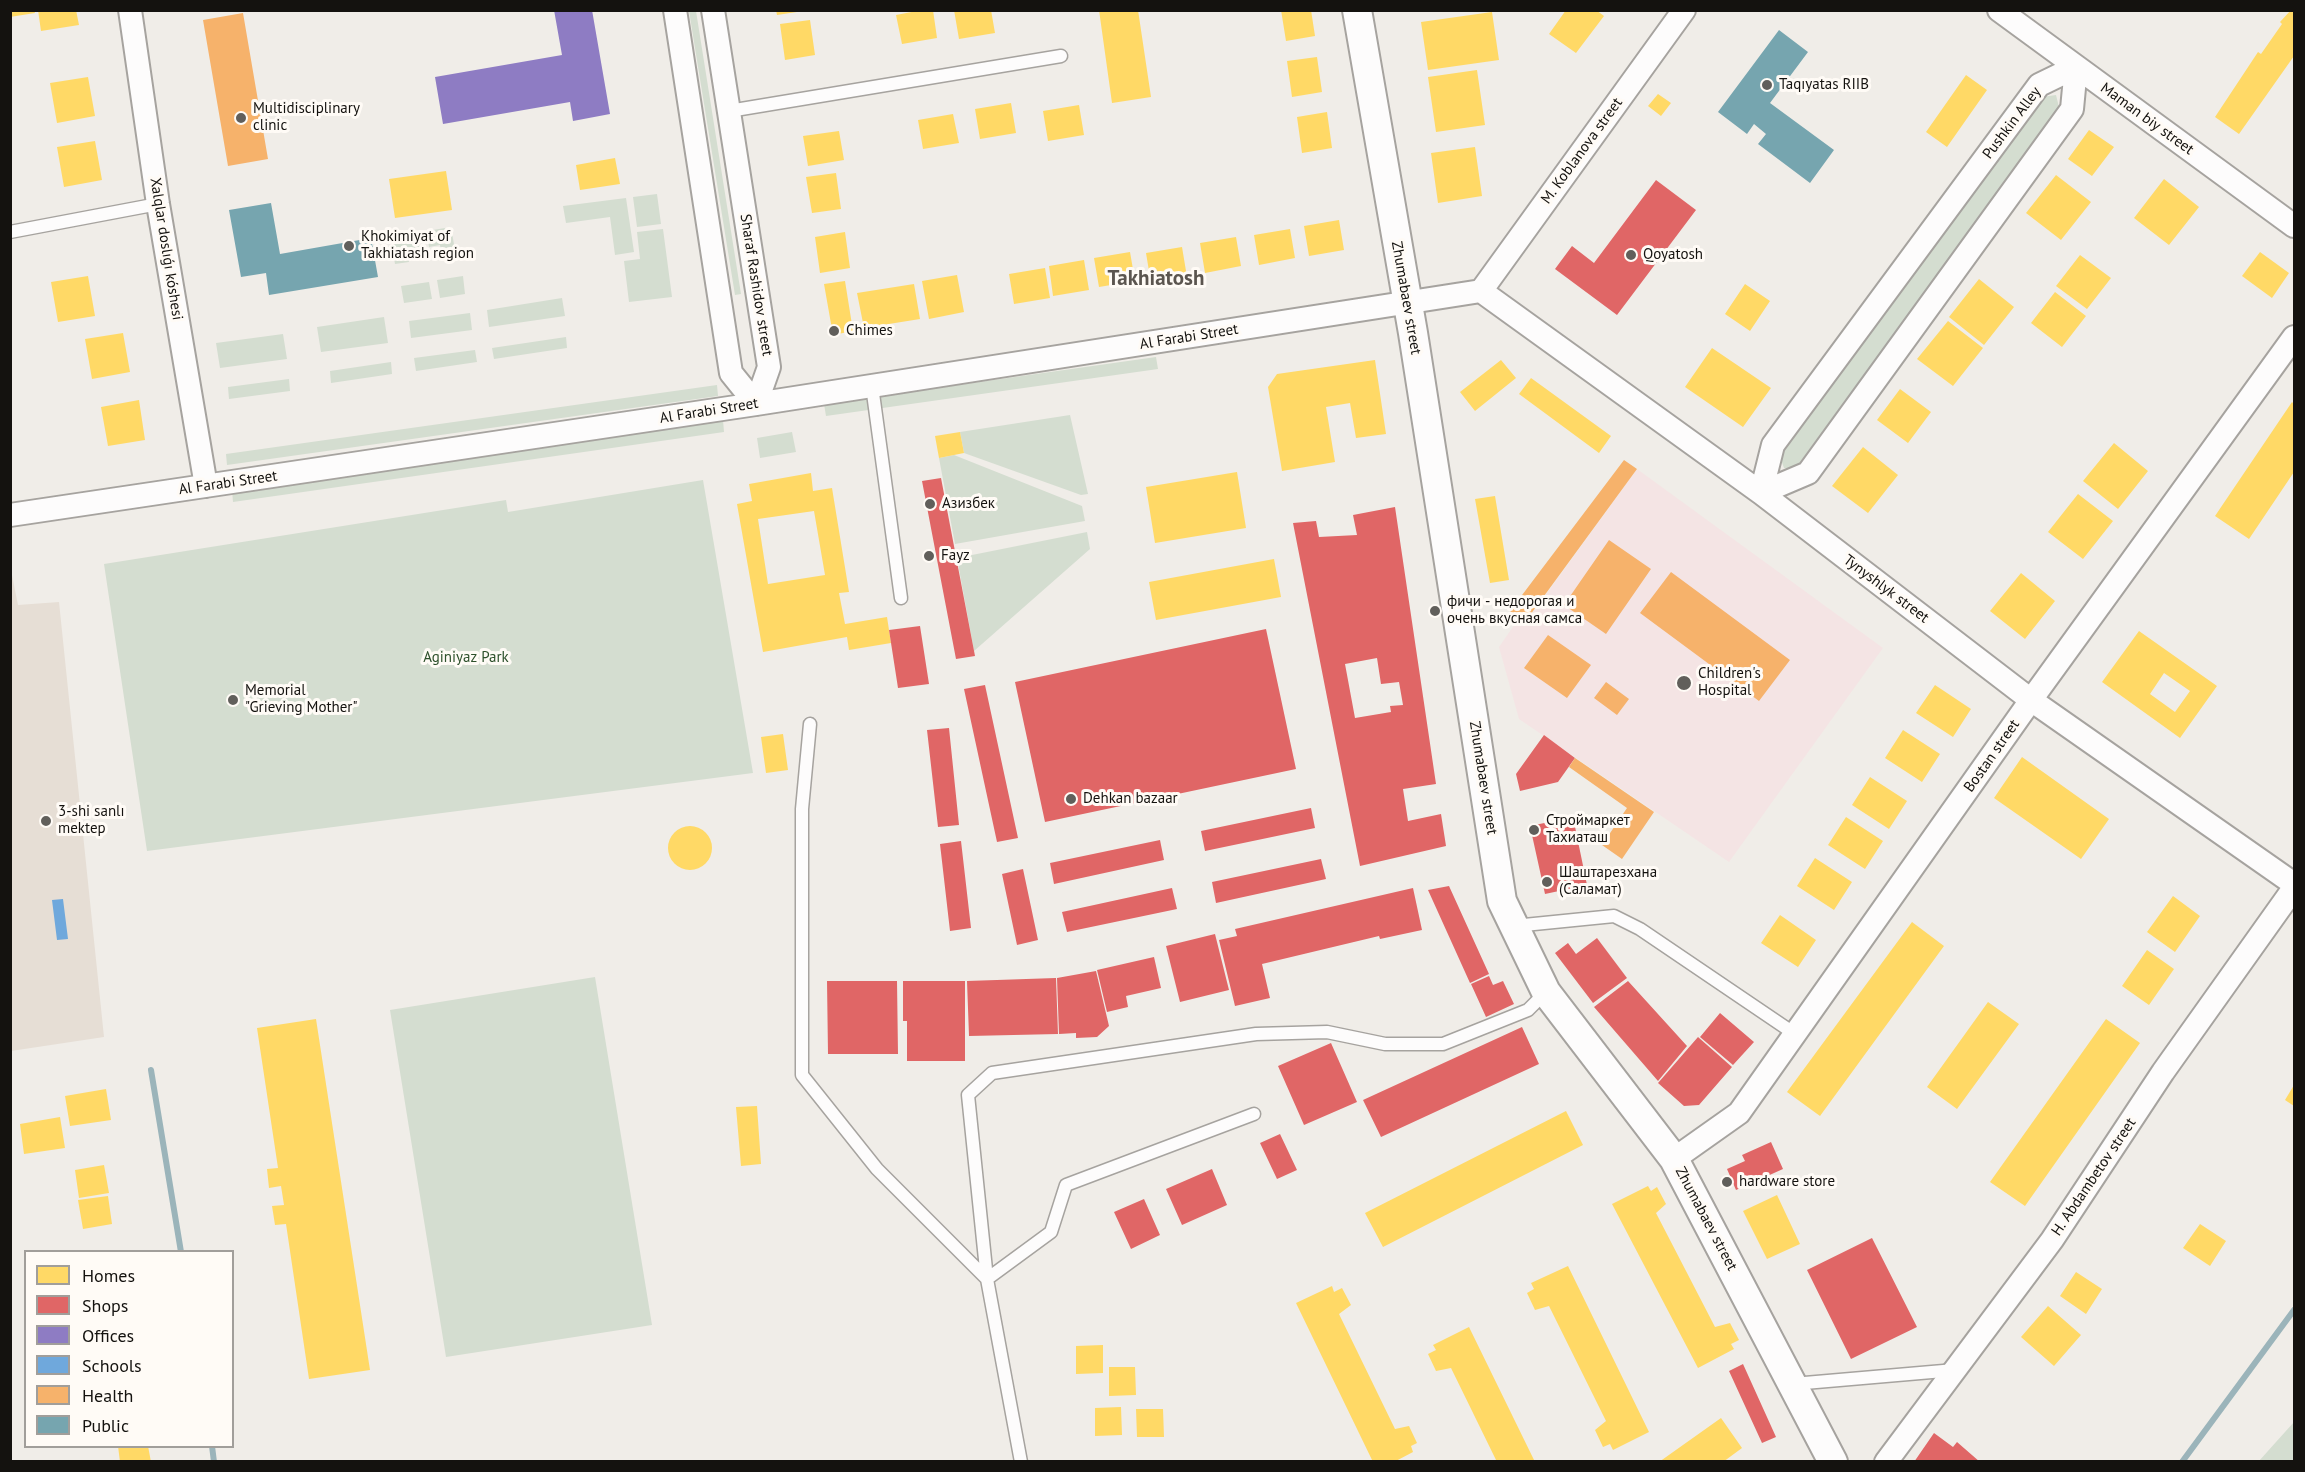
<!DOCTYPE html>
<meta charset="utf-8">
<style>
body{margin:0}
#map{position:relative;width:2305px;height:1472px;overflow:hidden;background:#f0ede8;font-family:"PT Sans",sans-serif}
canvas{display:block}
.frame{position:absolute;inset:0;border:12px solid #14120f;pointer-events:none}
.legend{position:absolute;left:24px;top:1250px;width:210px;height:198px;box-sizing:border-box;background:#fffbf6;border:2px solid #a19e9a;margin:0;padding:8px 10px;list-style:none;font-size:18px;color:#14120f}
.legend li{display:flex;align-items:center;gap:12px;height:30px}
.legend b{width:30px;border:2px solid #a19e9a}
</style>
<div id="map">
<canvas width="2305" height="1472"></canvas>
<div class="frame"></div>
<ul class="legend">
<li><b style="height:16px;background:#ffd966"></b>Homes</li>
<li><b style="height:16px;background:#e06666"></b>Shops</li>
<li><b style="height:16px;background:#8e7cc3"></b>Offices</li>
<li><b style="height:16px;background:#6fa8dc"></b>Schools</li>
<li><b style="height:16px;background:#f6b26b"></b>Health</li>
<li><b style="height:16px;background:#76a5af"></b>Public</li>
</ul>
</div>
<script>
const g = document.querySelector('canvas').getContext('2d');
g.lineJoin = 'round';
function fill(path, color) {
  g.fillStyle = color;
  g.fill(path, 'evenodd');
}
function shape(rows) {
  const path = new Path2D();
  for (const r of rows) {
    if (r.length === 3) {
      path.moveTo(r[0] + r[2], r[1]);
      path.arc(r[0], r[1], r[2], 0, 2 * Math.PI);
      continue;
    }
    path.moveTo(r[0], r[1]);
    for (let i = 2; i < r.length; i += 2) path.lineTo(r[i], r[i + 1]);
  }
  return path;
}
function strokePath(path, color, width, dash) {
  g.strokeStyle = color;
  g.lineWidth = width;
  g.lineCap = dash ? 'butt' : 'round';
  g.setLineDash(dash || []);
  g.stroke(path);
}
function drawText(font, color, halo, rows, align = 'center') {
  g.font = font + ' "PT Sans",sans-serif';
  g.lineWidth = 6;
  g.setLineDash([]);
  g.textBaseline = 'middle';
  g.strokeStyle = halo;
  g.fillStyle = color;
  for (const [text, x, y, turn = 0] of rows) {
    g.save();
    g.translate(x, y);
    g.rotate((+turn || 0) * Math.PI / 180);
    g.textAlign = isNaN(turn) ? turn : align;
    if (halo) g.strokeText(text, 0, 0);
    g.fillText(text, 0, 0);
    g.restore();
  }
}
const built = shape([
 [10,565,18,605,59,602,104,1037,11,1051]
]);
const medical = shape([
 [1637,469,1883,648,1729,862,1519,719,1499,647,1519,618,1526,622]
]);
const green = shape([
 [689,11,696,11,741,294,735,295],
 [2056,95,2059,107,1796,468,1784,468,1780,457,2042,97],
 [657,194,661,224,637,227,633,197],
 [626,198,634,252,615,255,610,217,566,223,563,206],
 [451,227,456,256,442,258,440,245,429,247,427,231],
 [663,229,672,297,629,302,624,261,640,259,637,232],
 [418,232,420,247,407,249,409,262,395,264,390,236],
 [463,276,465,294,440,298,437,280],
 [429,282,432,299,404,303,401,286],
 [562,298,565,316,489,327,487,310],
 [470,313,472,330,411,338,409,321],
 [384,317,388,343,321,352,317,327],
 [283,334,287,359,220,368,216,343],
 [566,337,567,348,494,359,492,348],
 [475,350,477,362,416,371,414,358],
 [1156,357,1158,369,826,416,824,404],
 [391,362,392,374,331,383,330,371],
 [289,379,290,391,229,399,228,387],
 [717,385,718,396,227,465,226,454],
 [1070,415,1088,494,1081,495,964,453,960,432],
 [723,420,724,432,233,502,232,490],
 [792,432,796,452,760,458,757,438],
 [954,455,1082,506,1085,521,955,544,939,458],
 [703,480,753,773,147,851,104,564,506,500,508,512],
 [1087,532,1090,549,974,651,957,558],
 [595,977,652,1325,446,1357,390,1010],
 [2294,1422,2294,1461,2259,1461,2276,1442]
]);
const homes = shape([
 [10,10,34,10,35,13,10,17],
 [38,10,76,10,79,25,41,31],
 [776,10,797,10,797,12,777,15],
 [922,10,933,10,937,38,902,44,896,15],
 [954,10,991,10,995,33,959,39],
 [1099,10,1138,10,1151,97,1112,103],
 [1281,10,1311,10,1315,36,1286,41],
 [1566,10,1596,10,1604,16,1576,53,1549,34],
 [2291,10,2294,10,2294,56,2239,134,2215,117,2258,52,2261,54,2282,24,2280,22],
 [1492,12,1499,60,1428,70,1421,22],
 [810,20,815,55,785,60,780,24],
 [1317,57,1322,92,1292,97,1287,61],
 [1477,70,1485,125,1436,132,1428,77],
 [1966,75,1987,90,1947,147,1926,132],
 [88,77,95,116,57,123,50,83],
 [1658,94,1671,103,1661,116,1648,106],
 [1011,103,1016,133,980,139,975,109],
 [1079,105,1084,135,1048,141,1043,111],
 [1327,112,1332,148,1302,153,1297,117],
 [953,114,959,143,923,149,918,120],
 [2089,130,2114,147,2092,176,2068,159],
 [839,131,844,160,808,166,803,136],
 [95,141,102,180,64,187,57,147],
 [1475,147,1482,196,1438,203,1431,153],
 [615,158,620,184,580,190,576,165],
 [446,171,452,210,395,218,389,179],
 [836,173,841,209,812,213,806,177],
 [2056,175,2091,202,2061,240,2026,213],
 [2164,179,2199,207,2169,245,2134,218],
 [1339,220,1344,250,1309,256,1304,226],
 [1290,229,1295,258,1259,265,1254,235],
 [845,232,850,268,820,273,815,237],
 [1236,237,1241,266,1205,273,1200,243],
 [1182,247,1187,277,1151,283,1146,253],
 [1130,252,1135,281,1099,287,1094,258],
 [2260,252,2289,273,2272,298,2242,276],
 [2080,255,2111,278,2087,309,2056,286],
 [1084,260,1089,290,1053,296,1049,266],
 [1045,268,1050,298,1014,304,1009,274],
 [957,275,964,312,929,319,922,281],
 [88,276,95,316,58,322,51,282],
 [1979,279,2014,307,1984,345,1949,317],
 [845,281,853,331,833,335,824,284],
 [914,284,920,319,864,328,857,293],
 [1745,284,1770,301,1750,331,1725,314],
 [2055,292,2086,316,2062,347,2031,323],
 [1948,321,1983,348,1953,386,1917,359],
 [123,333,130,372,92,379,85,339],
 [1712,348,1771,388,1743,427,1685,387],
 [1375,360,1386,434,1356,438,1350,403,1326,407,1335,462,1282,471,1268,387,1277,374],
 [1501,360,1516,378,1475,411,1460,392],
 [1531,378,1611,436,1599,453,1519,394],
 [1900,389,1931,412,1908,443,1877,420],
 [139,400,145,440,108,446,101,407],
 [2292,402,2294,404,2294,472,2249,539,2215,516],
 [960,432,964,453,939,458,935,436],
 [2114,443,2148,471,2118,509,2083,481],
 [1863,447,1898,475,1868,513,1832,486],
 [1237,472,1246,528,1155,543,1146,487],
 [811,473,813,491,832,488,849,592,839,593,845,624,887,617,891,643,849,650,847,637,763,652,737,504,752,501,749,484],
 [814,511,825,575,768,584,758,519],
 [2078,494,2113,521,2083,559,2048,532],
 [1495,496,1509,580,1490,583,1475,499],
 [1274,559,1281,597,1156,620,1149,582],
 [2021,573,2055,601,2025,639,1990,611],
 [2139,631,2217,686,2180,738,2102,682],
 [2164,673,2190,691,2175,712,2150,694],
 [1935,685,1971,709,1953,737,1916,713],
 [1903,730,1940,754,1922,782,1885,758],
 [783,734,788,770,766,773,761,737],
 [2022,757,2109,819,2081,859,1994,798],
 [1870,777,1907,801,1889,829,1852,805],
 [1846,817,1883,841,1865,869,1828,845],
 [690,848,22],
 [1815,858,1852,882,1834,910,1797,886],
 [2173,896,2200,916,2175,952,2147,932],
 [1780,915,1816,940,1798,967,1761,943],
 [1912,922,1944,946,1820,1116,1787,1092],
 [2147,950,2174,969,2149,1005,2122,986],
 [1988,1002,2019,1024,1957,1109,1927,1087],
 [316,1019,370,1370,309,1379,286,1224,275,1225,272,1206,284,1205,281,1186,269,1188,267,1169,278,1168,257,1028],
 [2106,1019,2140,1043,2025,1206,1990,1182],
 [2294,1085,2294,1106,2285,1100],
 [106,1089,111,1120,70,1126,65,1096],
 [757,1106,761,1164,741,1166,736,1107],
 [1566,1111,1583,1145,1383,1247,1365,1213],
 [60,1117,65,1148,24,1154,20,1124],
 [104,1165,109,1193,79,1198,75,1170],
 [1648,1186,1651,1191,1657,1187,1666,1204,1656,1213,1715,1327,1730,1323,1739,1340,1731,1344,1734,1349,1698,1368,1612,1204],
 [1777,1195,1800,1244,1767,1259,1743,1211],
 [108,1196,112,1224,83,1229,78,1200],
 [2200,1224,2226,1241,2210,1266,2183,1248],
 [1568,1266,1649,1432,1613,1450,1610,1444,1603,1447,1595,1430,1606,1421,1549,1306,1535,1310,1527,1293,1534,1289,1531,1283],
 [2076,1272,2102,1289,2086,1314,2060,1296],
 [1332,1286,1334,1292,1342,1288,1351,1305,1339,1314,1395,1429,1409,1426,1417,1443,1411,1446,1413,1452,1394,1462,1373,1462,1296,1303],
 [2048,1306,2081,1335,2054,1366,2021,1337],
 [1469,1327,1535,1462,1497,1462,1451,1368,1436,1371,1428,1354,1436,1350,1433,1345],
 [1103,1345,1103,1373,1076,1374,1076,1346],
 [1109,1367,1135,1367,1136,1395,1109,1396],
 [1121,1407,1122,1435,1095,1436,1095,1408],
 [1136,1409,1163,1409,1164,1437,1137,1437],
 [1721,1418,1742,1448,1723,1462,1659,1462],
 [118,1446,148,1446,151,1462,120,1462]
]);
const shops = shape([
 [1656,180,1696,210,1617,315,1555,269,1572,246,1594,263],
 [941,478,975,656,956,659,922,481],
 [1395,507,1436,784,1403,789,1408,821,1441,814,1446,846,1360,866,1293,523,1316,521,1319,537,1357,535,1353,515],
 [1377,658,1381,684,1399,682,1403,705,1390,706,1391,712,1355,718,1345,664],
 [920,626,929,684,898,688,889,630],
 [1266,629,1296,769,1045,822,1015,682],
 [985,685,1018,838,997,842,964,689],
 [949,728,959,825,938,827,927,730],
 [1544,735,1575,758,1558,782,1520,791,1516,774],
 [1311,808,1315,828,1205,851,1201,831],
 [1573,817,1587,885,1545,894,1530,826],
 [1160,840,1164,860,1054,884,1050,863],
 [961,841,971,928,950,931,940,844],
 [1321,859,1326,879,1216,903,1212,882],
 [1023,869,1038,940,1017,945,1002,874],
 [1449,886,1489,974,1470,983,1428,890],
 [1172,888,1177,909,1067,932,1062,912],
 [1413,888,1422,930,1380,939,1379,936,1262,964,1270,998,1235,1006,1219,940,1237,936,1235,929],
 [1215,934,1229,990,1180,1002,1166,946],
 [1597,938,1627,978,1593,1003,1555,953,1568,943,1576,954],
 [1154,957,1161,988,1126,996,1128,1007,1107,1012,1097,970],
 [1096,971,1109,1026,1097,1037,1076,1038,1076,1033,1059,1034,1057,978],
 [1489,976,1493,985,1503,981,1514,1004,1486,1017,1471,984],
 [1056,978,1058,1034,969,1036,967,981],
 [827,981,897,981,898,1054,828,1054],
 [903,981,965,981,965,1061,907,1061,907,1021,903,1021],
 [1628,981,1687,1046,1658,1081,1594,1007],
 [1720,1013,1754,1042,1733,1065,1700,1037],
 [1522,1027,1539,1064,1381,1137,1363,1100],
 [1698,1037,1732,1067,1699,1105,1684,1106,1658,1083],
 [1331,1043,1357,1102,1304,1125,1278,1066],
 [1280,1134,1297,1170,1277,1179,1260,1143],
 [1771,1142,1783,1169,1736,1190,1727,1169,1745,1161,1742,1155],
 [1212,1169,1227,1205,1182,1225,1166,1189],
 [1144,1199,1160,1235,1131,1249,1114,1212],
 [1872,1238,1917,1327,1851,1359,1807,1270],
 [1743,1364,1776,1437,1762,1443,1729,1371],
 [1934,1433,1953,1447,1957,1442,1980,1462,1914,1462]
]);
const offices = shape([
 [554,10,592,10,610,114,573,121,570,102,443,124,435,77,562,55]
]);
const schools = shape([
 [63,899,68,939,57,940,52,900]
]);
const health = shape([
 [243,13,268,159,228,166,203,20],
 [1624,460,1637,469,1525,622,1510,611],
 [1609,540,1651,569,1606,634,1564,605],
 [1671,572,1790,660,1759,701,1640,613],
 [1548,635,1591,665,1567,698,1524,668],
 [1606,682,1629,699,1617,715,1594,698],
 [1575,758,1654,812,1622,859,1602,845,1627,808,1569,767]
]);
const public = shape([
 [1779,30,1808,52,1770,103,1834,150,1810,183,1758,144,1766,134,1754,124,1747,134,1718,112],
 [271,203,280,254,371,238,378,277,269,295,266,273,241,277,229,210]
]);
const stream = shape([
 [151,1070,181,1252],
 [212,1446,214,1462],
 [2182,1462,2294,1310]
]);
const service = shape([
 [729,111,1061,56],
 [10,232,158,204],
 [872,386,901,598],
 [810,724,802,809,802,1075,877,1169,987,1279,1051,1232,1066,1185,1254,1114],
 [1514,926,1614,916,1640,929,1795,1034],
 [1793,1384,1955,1370],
 [1021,1462,987,1279,968,1095,992,1073,1256,1034,1327,1032,1385,1044,1443,1044,1528,1010,1546,992]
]);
const minor = shape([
 [130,10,158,204,206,486],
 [675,10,731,373,756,404],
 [713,10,769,367,756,404],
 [1999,10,2294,226],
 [2076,67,2072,109,1808,473,1761,493,1773,445,2039,85,2076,67],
 [1481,291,1761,493,2031,700,2294,884],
 [1481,291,1684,10],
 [10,515,756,404,1481,291],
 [1674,1159,1739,1113,2031,700,2294,337],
 [1886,1462,2052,1240,2163,1072,2294,888]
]);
const tertiary = shape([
 [1357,10,1413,333,1502,901,1546,992,1674,1159,1833,1462]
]);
const markers = [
 [1767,85,6,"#615f5b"],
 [241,118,6,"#615f5b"],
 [349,246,6,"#615f5b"],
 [1631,255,6,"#615f5b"],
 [834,331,6,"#615f5b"],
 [930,504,6,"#615f5b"],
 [929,556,6,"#615f5b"],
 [1435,611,6,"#615f5b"],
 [1684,683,8,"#615f5b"],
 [233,700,6,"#615f5b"],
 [1071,799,6,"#615f5b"],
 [46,821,6,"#615f5b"],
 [1534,830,6,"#615f5b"],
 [1547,882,6,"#615f5b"],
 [1727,1182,6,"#615f5b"]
];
const poiNames = [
 ["Taqıyatas RIIB",1779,85],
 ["Multidisciplinary",253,109],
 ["clinic",253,126],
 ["Khokimiyat of",361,237],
 ["Takhiatash region",361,254],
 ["Qoyatosh",1643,255],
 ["Chimes",846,331],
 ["Азизбек",942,504],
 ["Fayz",941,556],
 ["фичи - недорогая и",1447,602],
 ["очень вкусная самса",1447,619],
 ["Children's",1698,674],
 ["Hospital",1698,691],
 ["Memorial",245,691],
 ["\"Grieving Mother\"",245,708],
 ["Dehkan bazaar",1083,799],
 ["3-shi sanlı",58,812],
 ["mektep",58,829],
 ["Строймаркет",1546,821],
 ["Тахиаташ",1546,838],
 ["Шаштарезхана",1559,873],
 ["(Саламат)",1559,890],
 ["hardware store",1739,1182]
];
const streetNames = [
 ["Maman biy street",2147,119,36],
 ["Pushkin Alley",2012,123,-53],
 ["M. Koblanova street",1582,151,-54],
 ["Xalqlar doslıǵı kóshesi",166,249,81],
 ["Sharaf Rashidov street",756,285,81],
 ["Zhumabaev street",1406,298,80],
 ["Al Farabi Street",1189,337,-9],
 ["Al Farabi Street",709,411,-9],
 ["Al Farabi Street",228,483,-8],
 ["Tynyshlyk street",1886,589,37],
 ["Bostan street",1992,756,-55],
 ["Zhumabaev street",1483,778,81],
 ["H. Abdambetov street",2094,1177,-56],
 ["Zhumabaev street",1706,1219,62]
];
const parkNames = [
 ["Aginiyaz Park",466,658]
];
const districtNames = [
 ["Takhiatosh",1156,279]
];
fill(built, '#e6ded5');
fill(medical, '#f4e4e4');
fill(green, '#d4ddd0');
fill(homes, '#ffd966');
fill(shops, '#e06666');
fill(offices, '#8e7cc3');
fill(schools, '#6fa8dc');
fill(health, '#f6b26b');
fill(public, '#76a5af');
strokePath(stream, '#9bb4ba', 6);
strokePath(service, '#a6a39f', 15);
strokePath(minor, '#a6a39f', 26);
strokePath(tertiary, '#a6a39f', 32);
strokePath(service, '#fdfcfc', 12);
strokePath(minor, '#fdfcfc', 22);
strokePath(tertiary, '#fdfcfc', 28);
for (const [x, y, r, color] of markers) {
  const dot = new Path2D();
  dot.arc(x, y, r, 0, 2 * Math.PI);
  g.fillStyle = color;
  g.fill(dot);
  strokePath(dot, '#fffbf6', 2);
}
drawText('15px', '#14120f', '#fffbf6', poiNames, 'left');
drawText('15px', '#14120f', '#fffbf6', streetNames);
drawText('15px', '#2d502b', '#fffbf6', parkNames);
drawText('bold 21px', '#5b554f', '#fffbf6', districtNames);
</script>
